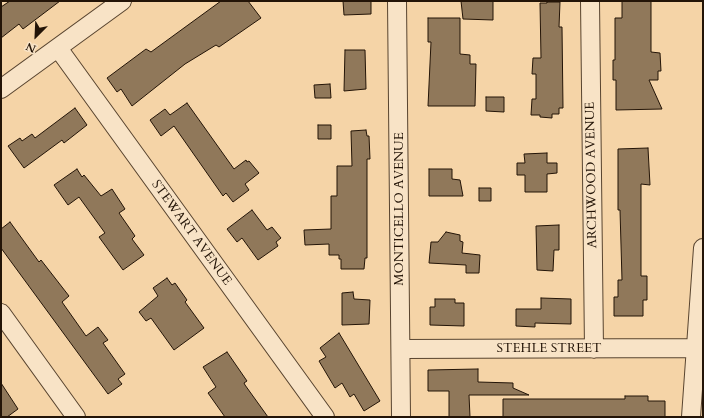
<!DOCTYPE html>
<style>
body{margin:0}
#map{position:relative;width:704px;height:418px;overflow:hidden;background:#f5d4a7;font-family:Cardo,serif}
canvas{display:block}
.frame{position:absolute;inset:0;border:2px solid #231407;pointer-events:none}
.north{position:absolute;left:16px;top:16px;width:40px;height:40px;-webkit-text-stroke:3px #f8e3c6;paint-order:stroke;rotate:204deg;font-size:11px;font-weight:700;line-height:16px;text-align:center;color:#231407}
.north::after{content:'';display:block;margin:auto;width:14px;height:18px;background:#231407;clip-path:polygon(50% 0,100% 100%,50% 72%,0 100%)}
</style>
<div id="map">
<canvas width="704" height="418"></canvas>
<div class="frame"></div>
<div class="north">N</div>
</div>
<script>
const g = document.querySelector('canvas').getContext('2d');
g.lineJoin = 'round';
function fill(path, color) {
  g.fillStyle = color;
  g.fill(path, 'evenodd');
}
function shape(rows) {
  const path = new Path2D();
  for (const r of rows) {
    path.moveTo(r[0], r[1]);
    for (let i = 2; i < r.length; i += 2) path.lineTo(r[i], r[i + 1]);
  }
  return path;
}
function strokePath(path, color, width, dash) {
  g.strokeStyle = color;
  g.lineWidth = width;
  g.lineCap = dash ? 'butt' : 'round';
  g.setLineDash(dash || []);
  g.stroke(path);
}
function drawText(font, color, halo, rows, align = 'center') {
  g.font = font + ' Cardo,serif';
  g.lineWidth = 3;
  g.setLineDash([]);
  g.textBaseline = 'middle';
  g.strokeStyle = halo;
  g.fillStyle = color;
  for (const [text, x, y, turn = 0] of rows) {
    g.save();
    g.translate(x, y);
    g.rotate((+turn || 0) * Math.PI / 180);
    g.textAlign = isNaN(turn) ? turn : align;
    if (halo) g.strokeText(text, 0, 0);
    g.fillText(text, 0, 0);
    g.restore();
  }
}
const building = shape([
 [10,1,60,1,23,29,19,24,1,38,1,7,10,1],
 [221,1,248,1,261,18,219,47,216,45,185,64,132,106,121,89,117,92,107,78,146,49,151,52,221,1],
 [343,1,371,1,371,14,344,15,343,1],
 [461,1,493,1,493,20,463,19,461,1],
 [622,1,651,1,651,52,660,53,661,71,658,71,658,80,649,80,662,109,616,110,616,80,613,80,613,60,615,60,615,18,622,18,622,1],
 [547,2,560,2,559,27,562,27,563,108,559,108,559,114,552,114,552,118,540,117,540,115,531,115,532,99,536,99,536,74,532,74,533,58,541,58,540,3,547,3,547,2],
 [428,18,460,18,460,54,470,55,470,64,476,64,475,106,428,106,431,42,428,42,428,18],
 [345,50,365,50,366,89,344,91,345,50],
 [330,84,331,98,315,98,314,85,330,84],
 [486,97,504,97,504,112,486,111,486,97],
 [187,103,234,169,246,160,247,162,249,161,259,173,245,184,249,190,233,202,226,193,223,196,174,126,161,136,150,120,165,109,170,115,187,103],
 [75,108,87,125,64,143,62,140,24,168,8,146,20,138,22,141,32,134,35,138,75,108],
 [318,125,331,125,331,139,318,139,318,125],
 [366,130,367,136,369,136,370,159,367,159,367,258,365,258,364,269,341,269,341,259,339,259,339,255,329,255,329,244,305,245,304,230,331,229,331,196,337,196,337,166,352,166,351,131,366,130],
 [648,148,650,185,641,184,641,276,647,276,647,300,643,300,643,316,614,316,614,297,618,297,618,280,622,280,620,210,618,210,618,149,648,148],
 [547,153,547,163,557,163,557,173,547,174,547,192,525,192,525,175,517,175,517,163,525,163,524,154,547,153],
 [77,169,82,177,84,175,101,196,112,189,125,209,119,213,135,236,132,239,144,255,123,270,99,237,105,233,79,197,68,205,54,185,77,169],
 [429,169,452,169,452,179,460,180,463,196,429,196,429,169],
 [479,188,491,188,491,201,479,201,479,188],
 [252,210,267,230,272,227,281,238,276,242,278,246,258,260,242,238,237,242,227,229,252,210],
 [10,222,39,262,41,260,69,296,62,302,86,336,98,327,108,340,103,343,125,374,118,379,122,384,108,394,1,248,1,229,10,222],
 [559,225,559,250,554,250,553,271,537,270,536,226,559,225],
 [446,232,460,235,460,241,463,242,462,253,480,255,479,273,466,273,466,265,429,263,431,242,438,242,446,232],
 [167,278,172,285,175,283,187,300,185,302,204,328,174,350,151,318,146,321,139,312,158,296,153,288,167,278],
 [353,292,354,299,370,300,369,324,342,325,342,293,353,292],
 [541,298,571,299,571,324,535,323,535,327,516,326,516,309,541,309,541,298],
 [435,299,455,299,455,303,464,303,464,326,430,325,430,307,435,307,435,299],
 [339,333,380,401,364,411,354,394,350,397,342,383,335,388,319,361,326,357,320,348,339,333],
 [227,352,247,381,244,383,245,385,268,417,225,417,208,393,216,387,203,367,227,352],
 [478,369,478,382,513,383,513,388,529,395,469,395,470,417,449,417,449,391,428,391,428,370,478,369],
 [1,383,18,409,7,417,1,417,1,383],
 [625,396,648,396,648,401,665,401,665,417,503,417,503,399,625,399,625,396]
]);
const minor = shape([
 [397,1,401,417],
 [590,1,594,349],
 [58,48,325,417],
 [1,89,122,1],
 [1,313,76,417],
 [401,349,696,348],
 [691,417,703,248]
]);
const streetNames = [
 ["ARCHWOOD AVENUE",592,175,-91],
 ["MONTICELLO AVENUE",400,209,-90],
 ["STEWART AVENUE",191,233,54],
 ["STEHLE STREET",549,349]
];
fill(building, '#90785a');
strokePath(building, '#231407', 1);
strokePath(minor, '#58442f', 20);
strokePath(minor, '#f8e3c6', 18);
drawText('13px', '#231407', '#f8e3c6', streetNames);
</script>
